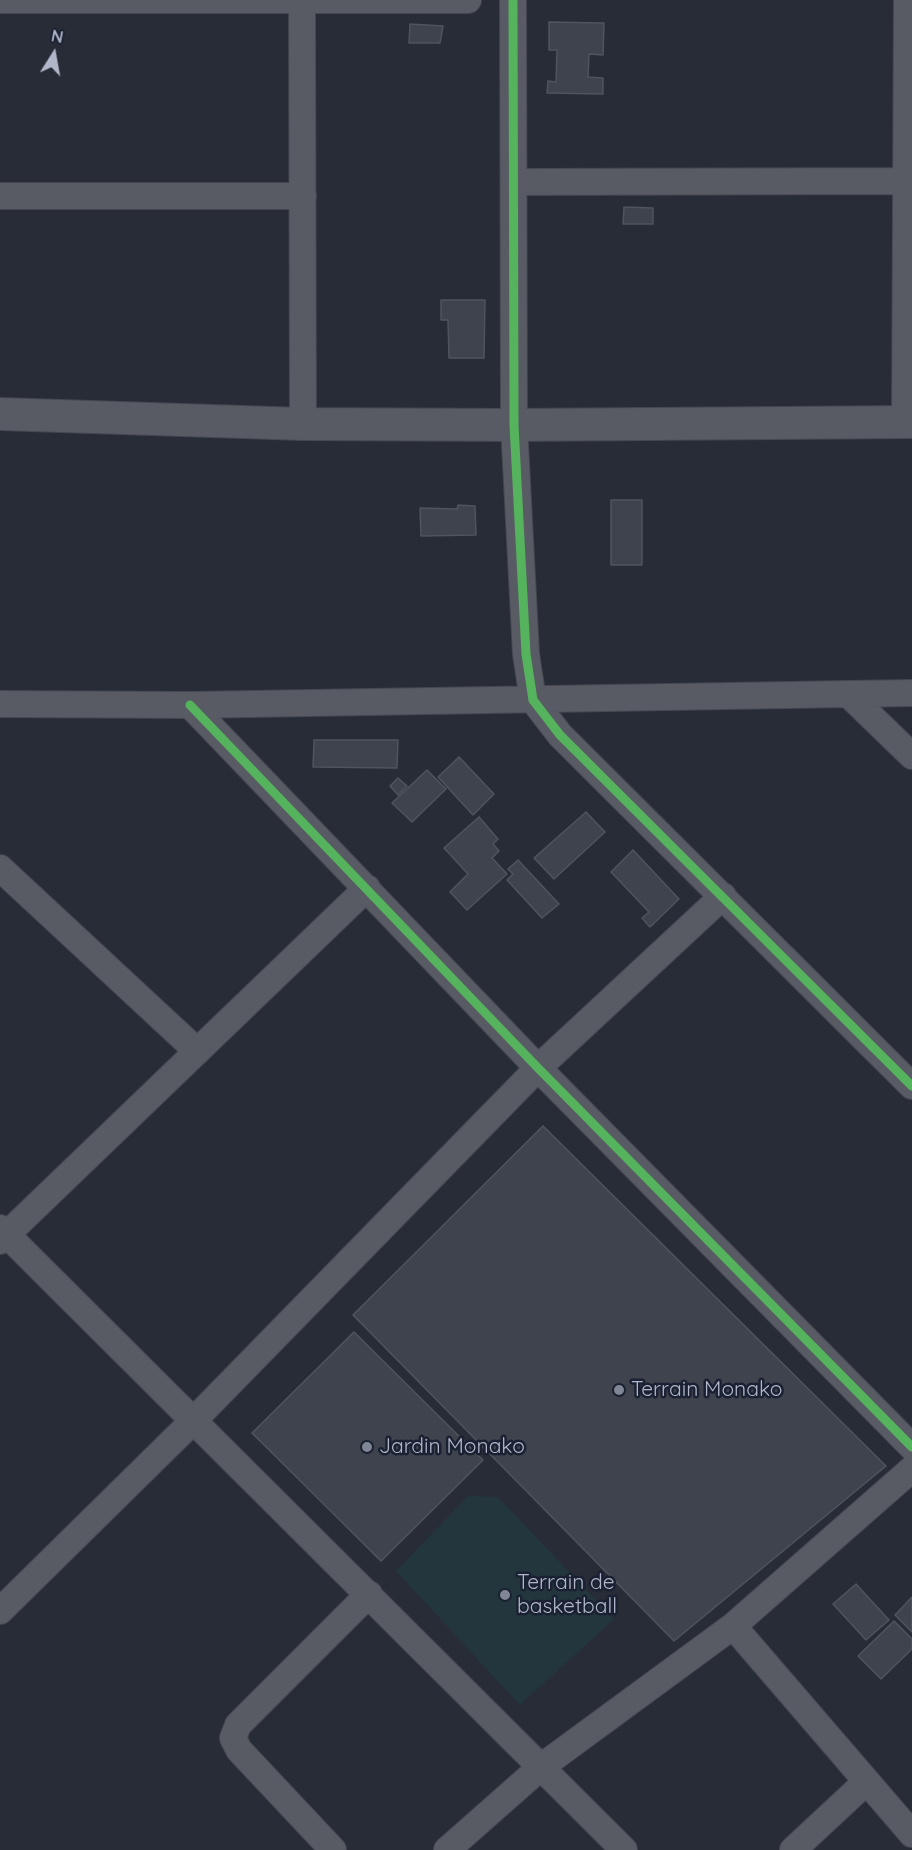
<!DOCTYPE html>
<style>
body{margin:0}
#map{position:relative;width:912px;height:1850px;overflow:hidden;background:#272c37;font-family:Quicksand,sans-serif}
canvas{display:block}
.north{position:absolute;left:24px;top:24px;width:60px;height:60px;-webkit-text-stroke:4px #1a2132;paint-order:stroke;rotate:11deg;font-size:16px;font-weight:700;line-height:24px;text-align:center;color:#b1b7c9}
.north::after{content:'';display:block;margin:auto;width:21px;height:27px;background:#b1b7c9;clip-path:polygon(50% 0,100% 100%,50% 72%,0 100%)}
</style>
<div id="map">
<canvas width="912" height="1850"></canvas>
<div class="north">N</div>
</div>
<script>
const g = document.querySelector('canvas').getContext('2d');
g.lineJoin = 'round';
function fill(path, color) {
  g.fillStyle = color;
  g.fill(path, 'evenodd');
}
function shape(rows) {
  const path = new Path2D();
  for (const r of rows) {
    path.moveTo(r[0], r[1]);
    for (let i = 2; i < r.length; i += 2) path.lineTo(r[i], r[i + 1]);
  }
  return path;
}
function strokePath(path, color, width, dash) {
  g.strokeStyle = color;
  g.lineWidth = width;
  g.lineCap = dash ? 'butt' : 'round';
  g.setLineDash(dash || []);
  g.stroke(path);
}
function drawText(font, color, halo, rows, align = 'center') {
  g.font = font + ' Quicksand,sans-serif';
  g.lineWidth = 5;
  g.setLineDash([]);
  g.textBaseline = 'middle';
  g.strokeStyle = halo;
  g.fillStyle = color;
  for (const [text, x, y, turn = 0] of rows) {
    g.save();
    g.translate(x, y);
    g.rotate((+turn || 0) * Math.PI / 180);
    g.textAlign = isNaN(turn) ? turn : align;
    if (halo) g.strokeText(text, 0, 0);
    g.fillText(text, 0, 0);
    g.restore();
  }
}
const green = shape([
 [468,1496,498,1497,614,1619,520,1705,396,1571]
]);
const building = shape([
 [549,22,604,23,603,55,589,54,588,77,603,78,603,94,547,93,548,81,556,82,557,50,549,50,549,22],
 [410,24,443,26,440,43,409,43,410,24],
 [624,207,653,208,653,224,623,224,624,207],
 [441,300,485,300,484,358,449,358,448,320,441,320,441,300],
 [611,500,642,500,642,565,611,565,611,500],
 [458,505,475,506,476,535,421,536,420,508,457,509,458,505],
 [314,740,398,740,397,768,313,767,314,740],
 [459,757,494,794,473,815,438,777,459,757],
 [427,770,446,789,412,822,392,803,427,770],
 [398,778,407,786,398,795,390,786,398,778],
 [586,812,605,832,554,879,534,858,586,812],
 [479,817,498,839,493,844,499,851,492,858,507,874,467,910,450,892,468,874,444,848,479,817],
 [633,850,679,899,650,927,642,918,649,912,611,872,633,850],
 [518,860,559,904,542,918,507,880,513,874,508,869,518,860],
 [543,1126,886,1466,674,1641,353,1315,543,1126],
 [354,1332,483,1460,381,1561,252,1433,354,1332],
 [856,1584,889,1620,866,1640,833,1604,856,1584],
 [912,1597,912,1632,895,1615,912,1597],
 [894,1621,912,1639,912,1649,881,1679,858,1656,894,1621]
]);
const minor = shape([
 [0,0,468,0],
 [302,0,303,424],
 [513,0,514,425,526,654,533,700,560,735,912,1086],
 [514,182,906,181],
 [0,196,303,196],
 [905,422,907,0],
 [848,694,912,693],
 [0,704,190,705,848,694,912,756],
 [190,705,538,1068,912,1447],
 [0,868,197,1051],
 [0,1228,624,1850],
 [0,1241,367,888],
 [0,1611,194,1420,538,1068,723,896],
 [733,1626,912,1834],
 [333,1850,239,1750,233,1738,238,1725,369,1594],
 [447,1850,541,1767,733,1626,912,1469],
 [793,1850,866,1782]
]);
const tertiary = shape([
 [0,414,303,424,514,425,912,422]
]);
const cycleway = shape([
 [513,0,514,425,526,654,533,700,560,735,912,1086],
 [190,705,538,1068,912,1447]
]);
const markers = [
 [619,1390,6,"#818696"],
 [367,1447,6,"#818696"],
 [505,1595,6,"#818696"]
];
const poiNames = [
 ["Terrain Monako",631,1390],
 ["Jardin Monako",379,1447],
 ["Terrain de",517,1583],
 ["basketball",517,1607]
];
fill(green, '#24363d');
fill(building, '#3f434d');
strokePath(building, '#4f545f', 1.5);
strokePath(minor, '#444750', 28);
strokePath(tertiary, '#444750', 34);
strokePath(minor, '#585b64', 26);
strokePath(tertiary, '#585b64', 32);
strokePath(cycleway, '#56b35d', 9);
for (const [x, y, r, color] of markers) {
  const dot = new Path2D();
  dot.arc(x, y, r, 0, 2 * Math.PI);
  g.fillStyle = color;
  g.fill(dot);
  strokePath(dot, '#1a2132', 2);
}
drawText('21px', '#b1b7c9', '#1a2132', poiNames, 'left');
</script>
